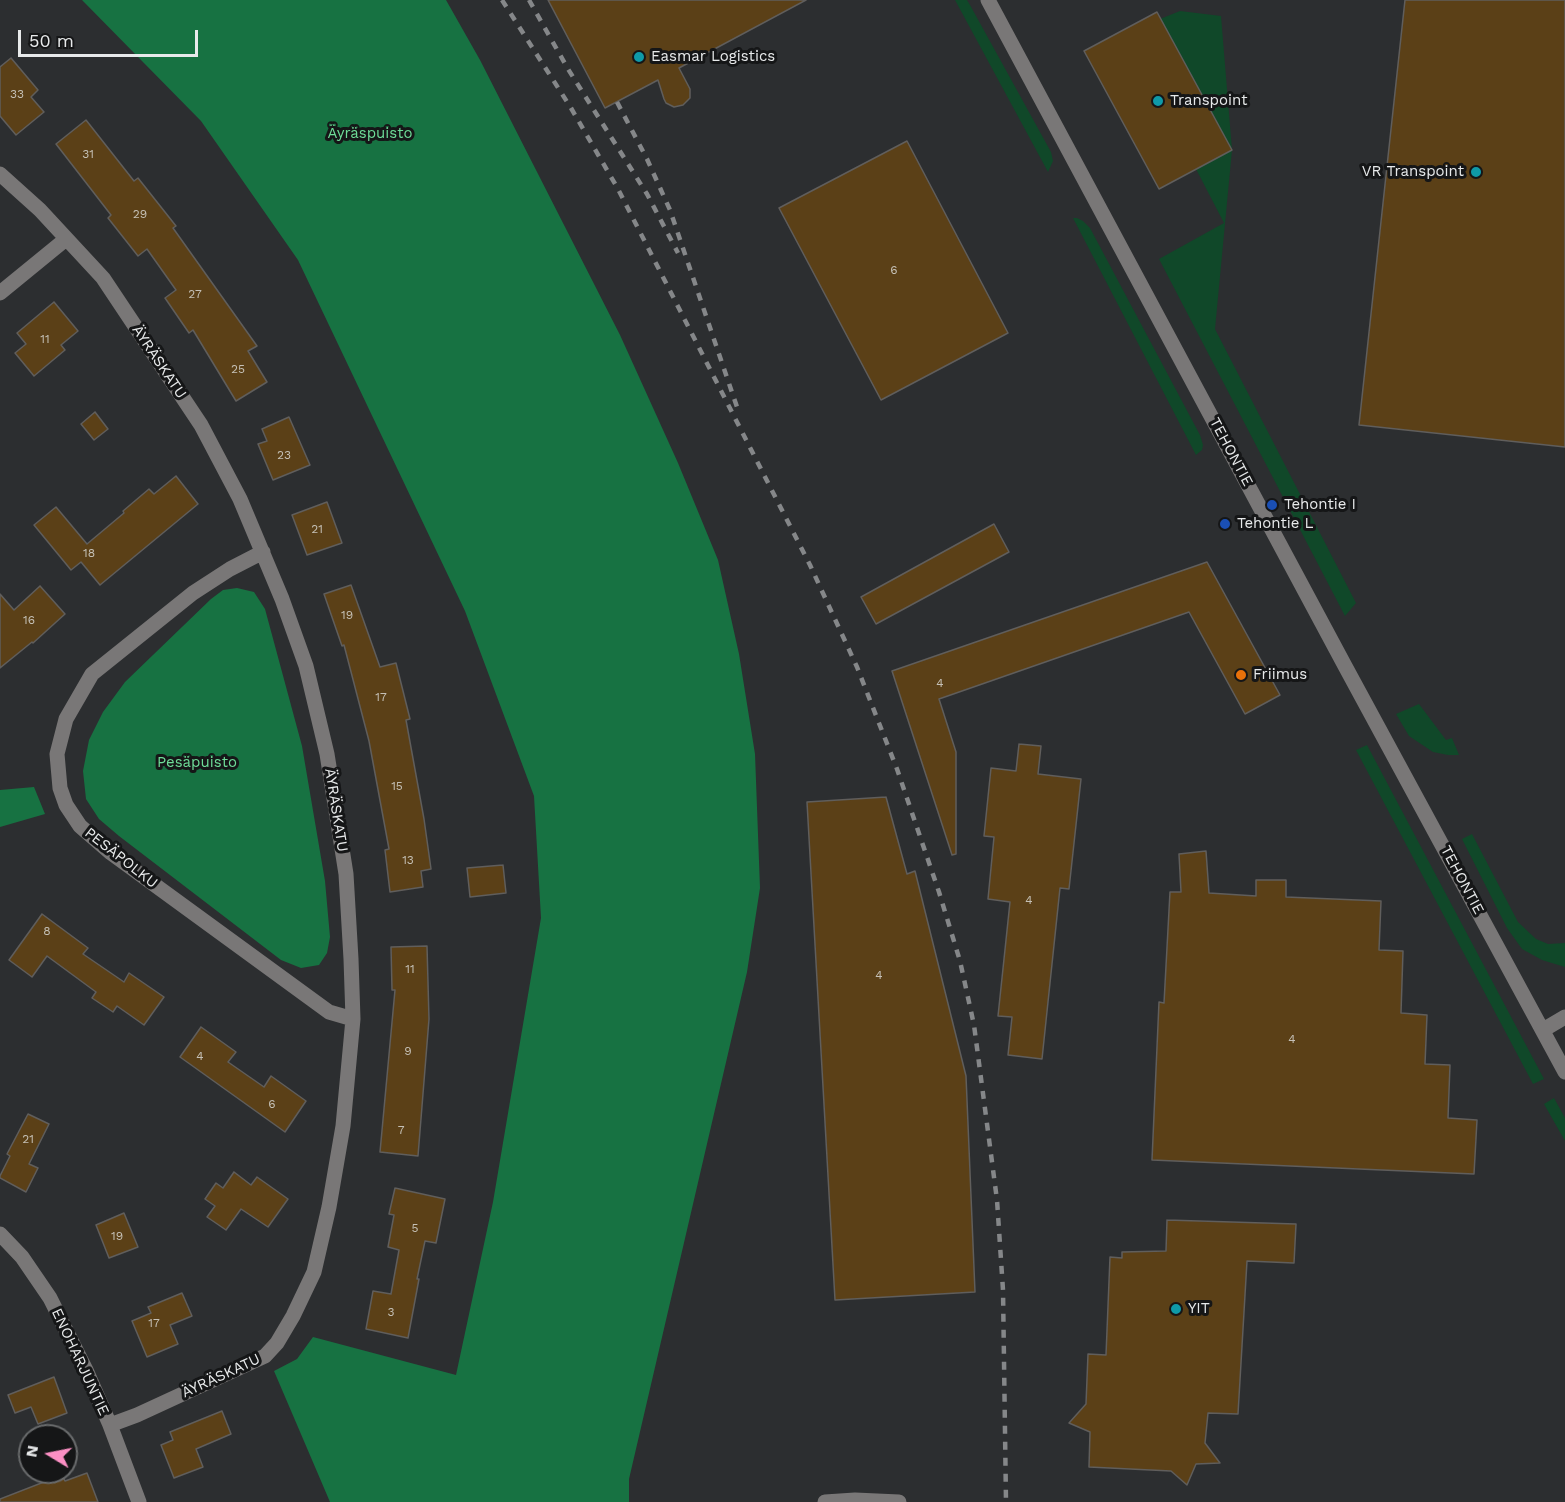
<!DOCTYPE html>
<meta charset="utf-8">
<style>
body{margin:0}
#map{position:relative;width:1565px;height:1502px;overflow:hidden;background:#2c2e30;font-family:"Work Sans",sans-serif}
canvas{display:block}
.north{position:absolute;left:18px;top:1424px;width:60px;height:60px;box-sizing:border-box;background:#151617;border:2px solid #696b6c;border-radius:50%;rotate:280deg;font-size:16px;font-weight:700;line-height:24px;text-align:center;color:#e8eaeb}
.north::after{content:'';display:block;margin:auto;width:21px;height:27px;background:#fb8fc4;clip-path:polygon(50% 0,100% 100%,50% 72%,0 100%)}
.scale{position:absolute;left:18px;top:30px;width:180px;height:27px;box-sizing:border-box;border:3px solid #e8eaeb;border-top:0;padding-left:8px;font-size:18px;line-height:21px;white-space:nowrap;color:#e8eaeb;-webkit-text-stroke:4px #151617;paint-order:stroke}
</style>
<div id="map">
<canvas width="1565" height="1502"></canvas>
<div class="north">N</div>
<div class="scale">50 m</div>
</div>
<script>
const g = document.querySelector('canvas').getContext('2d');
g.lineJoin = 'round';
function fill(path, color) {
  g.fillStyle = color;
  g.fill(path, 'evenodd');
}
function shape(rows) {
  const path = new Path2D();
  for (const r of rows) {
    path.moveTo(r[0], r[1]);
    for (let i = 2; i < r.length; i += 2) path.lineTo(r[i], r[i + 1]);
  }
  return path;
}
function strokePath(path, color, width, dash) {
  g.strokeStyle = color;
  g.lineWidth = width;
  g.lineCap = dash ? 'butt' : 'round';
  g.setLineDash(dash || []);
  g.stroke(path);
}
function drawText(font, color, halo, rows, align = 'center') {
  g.font = font + ' "Work Sans",sans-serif';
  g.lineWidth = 6;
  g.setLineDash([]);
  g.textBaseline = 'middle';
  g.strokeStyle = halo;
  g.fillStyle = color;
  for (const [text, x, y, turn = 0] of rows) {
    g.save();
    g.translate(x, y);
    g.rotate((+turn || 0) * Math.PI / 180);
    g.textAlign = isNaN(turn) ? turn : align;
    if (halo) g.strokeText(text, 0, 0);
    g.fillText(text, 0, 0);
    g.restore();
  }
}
const green = shape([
 [955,0,967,0,970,5,1051,152,1053,161,1048,172],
 [1180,11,1221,16,1232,150,1215,329,1356,603,1345,616,1159,259,1224,223,1196,169,1232,150,1160,19],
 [1073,218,1077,218,1083,221,1090,228,1200,435,1203,445,1202,450,1196,455],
 [1419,704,1446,740,1452,738,1459,755,1448,755,1433,752,1409,736,1396,714],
 [1367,745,1544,1079,1533,1084,1356,750],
 [1472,834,1518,922,1536,939,1548,944,1565,943,1565,967,1542,960,1522,949,1507,928,1462,839],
 [1554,1098,1565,1118,1565,1141,1544,1104]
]);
const forest = shape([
 [82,0,446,0,480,60,620,335,678,463,718,560,739,654,755,754,760,888,747,972,629,1479,629,1502,330,1502,274,1371,297,1359,313,1337,456,1375,493,1202,541,918,534,796,465,611,298,260,201,121],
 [237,588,254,592,265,609,302,746,325,881,330,937,327,953,319,965,301,968,281,960,119,836,99,819,86,799,83,771,89,740,103,712,125,682,211,599,223,590],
 [34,787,45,814,0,827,0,790]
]);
const building = shape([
 [548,0,806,0,679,68,690,89,690,98,683,105,674,107,666,103,664,99,658,80,605,108,548,0],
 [1405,0,1565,0,1565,447,1359,425,1405,0],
 [1157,12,1232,150,1159,189,1084,51,1157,12],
 [11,58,38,90,31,97,44,112,16,135,0,116,0,67,11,58],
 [86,120,134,181,138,178,176,226,173,228,257,346,248,351,267,382,236,401,193,330,189,333,165,298,176,290,147,249,138,256,108,218,111,215,56,144,86,120],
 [907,141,1008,333,881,400,779,208,907,141],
 [54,302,78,331,61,345,65,350,34,376,15,353,26,344,17,333,54,302],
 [95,412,108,429,94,440,81,424,95,412],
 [289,417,310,465,273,480,258,444,267,441,262,429,289,417],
 [176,476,198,504,100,585,81,562,71,570,34,525,56,507,87,544,124,513,123,511,149,489,154,494,176,476],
 [327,502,342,543,307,555,292,515,327,502],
 [994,524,1009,552,876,624,861,597,994,524],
 [1207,562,1280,695,1245,714,1189,612,939,699,956,752,956,854,952,855,892,671,1207,562],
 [351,585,380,667,396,663,410,719,406,720,424,819,431,869,421,871,423,887,390,892,385,850,389,849,369,741,344,645,342,646,324,594,351,585],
 [40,586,65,614,33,643,32,642,0,668,0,594,14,610,40,586],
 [1019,744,1041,746,1038,774,1081,779,1069,889,1060,888,1042,1059,1008,1055,1012,1017,998,1016,1010,902,988,899,994,837,984,836,991,768,1016,771,1019,744],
 [886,797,907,874,915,871,966,1076,975,1292,835,1300,807,802,886,797],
 [1206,851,1209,893,1256,896,1256,880,1286,880,1286,897,1381,901,1379,950,1403,951,1401,1013,1427,1015,1425,1064,1450,1065,1448,1118,1477,1120,1474,1174,1152,1160,1159,1002,1164,1003,1170,892,1181,892,1179,854,1206,851],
 [503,865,506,893,470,897,467,868,503,865],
 [42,914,88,948,83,954,124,982,129,973,164,997,144,1025,117,1006,113,1012,92,998,96,992,47,956,32,977,9,960,42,914],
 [427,946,429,1019,418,1156,380,1152,395,990,392,990,391,947,427,946],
 [201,1027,236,1052,228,1062,264,1087,271,1076,306,1101,285,1132,180,1057,201,1027],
 [28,1114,49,1124,29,1164,38,1168,26,1192,0,1178,0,1176,10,1156,7,1154,28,1114],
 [234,1172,251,1185,257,1177,288,1199,268,1227,241,1209,226,1230,207,1217,215,1206,205,1199,216,1183,223,1188,234,1172],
 [395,1188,445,1199,436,1243,425,1241,417,1279,419,1279,408,1338,366,1329,373,1291,391,1294,399,1250,388,1247,394,1215,389,1214,395,1188],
 [124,1213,138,1247,109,1258,96,1225,124,1213],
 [1167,1220,1296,1224,1294,1263,1247,1261,1238,1414,1208,1413,1205,1443,1220,1463,1196,1464,1187,1485,1171,1471,1089,1467,1090,1432,1069,1423,1086,1404,1088,1354,1106,1355,1110,1257,1122,1258,1122,1252,1166,1251,1167,1220],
 [182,1293,192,1316,170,1325,178,1344,147,1357,132,1321,151,1313,148,1307,182,1293],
 [54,1377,67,1413,38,1424,31,1407,15,1413,8,1395,54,1377],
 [222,1411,231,1434,196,1449,203,1467,174,1478,161,1445,173,1440,170,1432,222,1411],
 [87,1473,98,1502,0,1502,0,1499,62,1475,65,1481,87,1473]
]);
const minor = shape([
 [988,0,1345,666,1565,1072],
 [0,174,40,210,103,278,201,425,240,499,282,599,306,666,327,754,346,874,351,959,353,1019,343,1126,329,1207,314,1272,293,1316,277,1343,265,1356,137,1415,110,1425],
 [0,293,66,239],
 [263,552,230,569,193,593,92,674,66,719,57,754,60,788,66,805,80,826,111,853,329,1012,353,1019],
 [1543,1030,1565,1017],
 [0,1234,22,1257,50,1298,86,1370,110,1425,139,1502],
 [825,1502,855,1500,899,1502]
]);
const rail = shape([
 [502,0,571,108,618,189,810,565,857,667,897,769,939,892,960,961,974,1025,997,1200,1003,1290,1006,1502],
 [529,0,568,69,647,194,678,253],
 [617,102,647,159,670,210,737,407]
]);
const markers = [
 [639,57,6,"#0f9aa8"],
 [1158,101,6,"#0f9aa8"],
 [1476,172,6,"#0f9aa8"],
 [1272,505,6,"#1a4fb4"],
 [1225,524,6,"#1a4fb4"],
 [1241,675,6,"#e8710a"],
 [1176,1309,6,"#0f9aa8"]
];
const numberNames = [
 ["33",17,94],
 ["31",88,154],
 ["29",140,214],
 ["6",894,270],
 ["27",195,294],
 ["11",45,339],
 ["25",238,369],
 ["23",284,455],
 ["21",317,529],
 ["18",89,553],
 ["19",347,615],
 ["16",29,620],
 ["4",940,683],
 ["17",381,697],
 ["15",397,786],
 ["13",408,860],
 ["4",1029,900],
 ["8",47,931],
 ["11",410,969],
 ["4",879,975],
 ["4",1292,1039],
 ["9",408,1051],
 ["4",200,1056],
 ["6",272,1104],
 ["7",401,1130],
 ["21",28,1139],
 ["5",415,1228],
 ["19",117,1236],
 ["3",391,1312],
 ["17",154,1323]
];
const poiNames = [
 ["Easmar Logistics",651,57],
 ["Transpoint",1170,101],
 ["VR Transpoint",1464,172,"right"],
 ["Tehontie I",1284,505],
 ["Tehontie L",1237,524],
 ["Friimus",1253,675],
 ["YIT",1188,1309]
];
const parkNames = [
 ["Äyräspuisto",370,134],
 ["Pesäpuisto",197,763]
];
const streetNames = [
 ["ÄYRÄSKATU",159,362,56],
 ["TEHONTIE",1231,452,62],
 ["ÄYRÄSKATU",336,810,81],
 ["PESÄPOLKU",121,858,38],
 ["TEHONTIE",1462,880,62],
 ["ENOHARJUNTIE",80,1362,65],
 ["ÄYRÄSKATU",221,1376,-25]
];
fill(green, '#104829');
fill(forest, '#177242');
fill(building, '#5b4017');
strokePath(building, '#605e5c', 1.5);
strokePath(minor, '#797777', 15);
strokePath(rail, '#858789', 4.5, [8, 8]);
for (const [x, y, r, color] of markers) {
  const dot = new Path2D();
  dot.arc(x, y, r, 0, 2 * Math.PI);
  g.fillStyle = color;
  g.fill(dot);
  strokePath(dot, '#151617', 2);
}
drawText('12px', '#c5c0b6', null, numberNames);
drawText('15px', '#e8eaeb', '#151617', poiNames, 'left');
drawText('15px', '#6edd98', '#151617', parkNames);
drawText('15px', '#e8eaeb', '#151617', streetNames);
</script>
